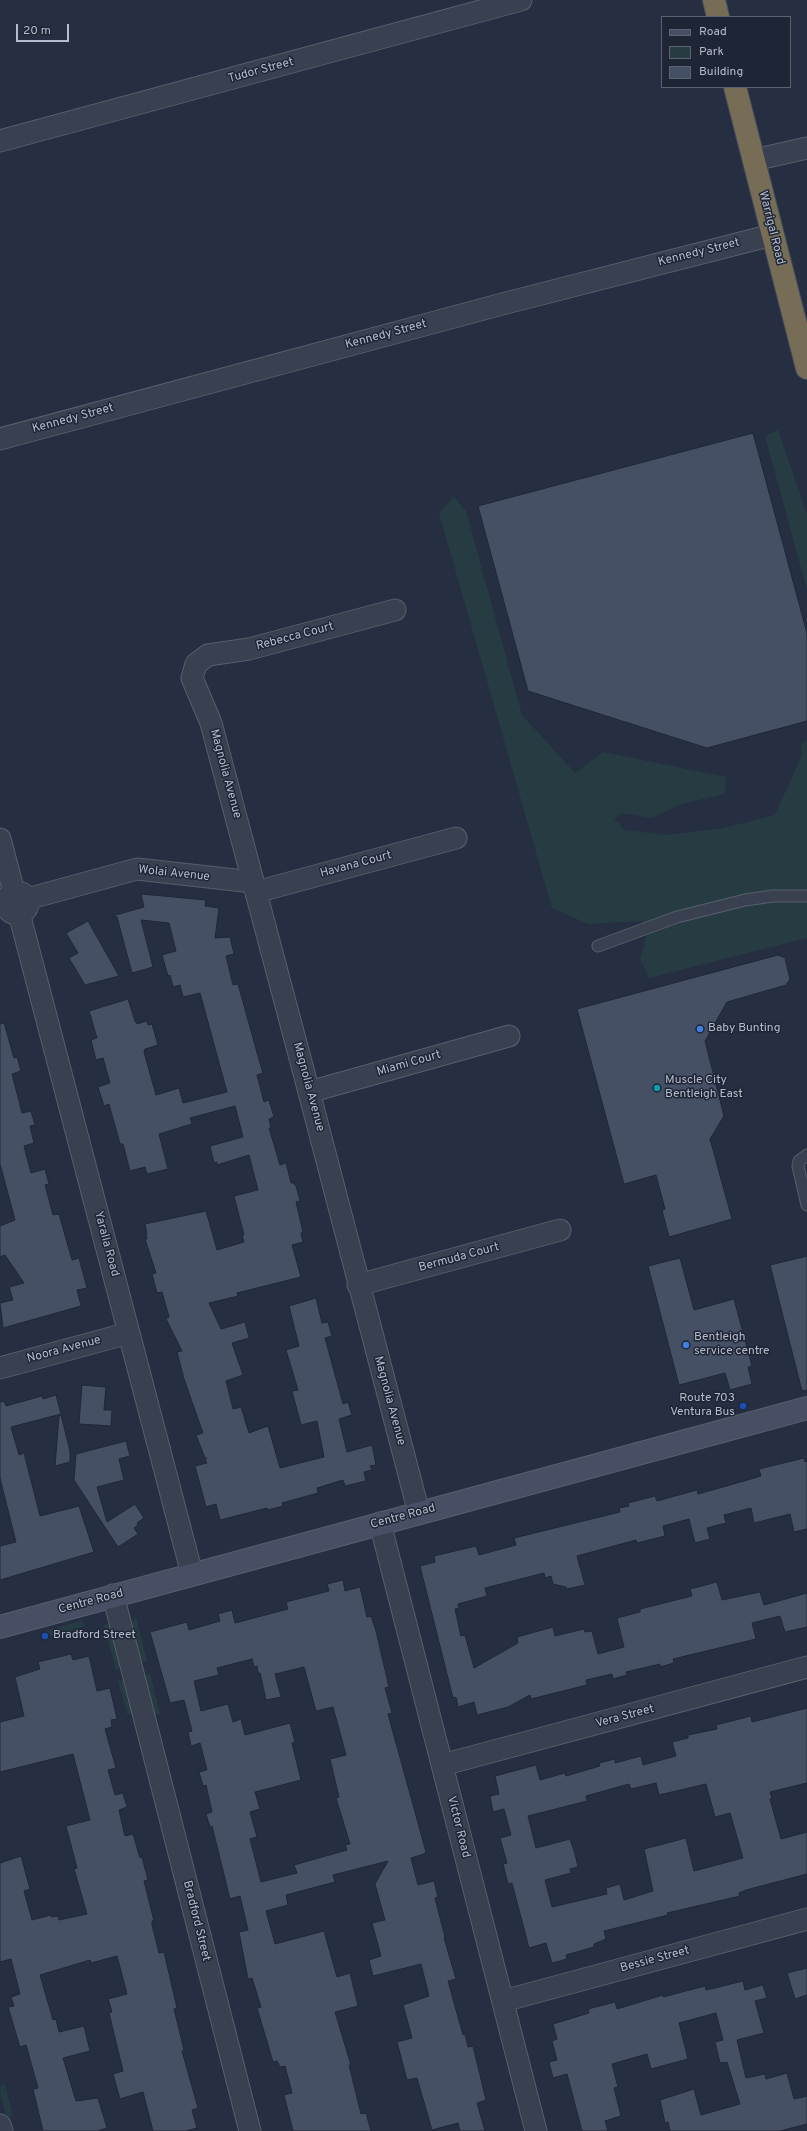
<!DOCTYPE html>
<style>
body{margin:0}
#map{position:relative;width:807px;height:2131px;overflow:hidden;background:#252f41;font-family:Overpass,sans-serif}
canvas{display:block}
.legend{position:absolute;left:661px;top:16px;width:130px;height:72px;box-sizing:border-box;background:#1e2636;border:1px solid #5b6272;margin:0;padding:5px 7px;list-style:none;font-size:12px;color:#b6bccb}
.legend li{display:flex;align-items:center;gap:8px;height:20px}
.legend b{width:20px;border:1px solid #5b6272}
.scale{position:absolute;left:16px;top:24px;width:53px;height:18px;box-sizing:border-box;border:2px solid #b6bccb;border-top:0;padding-left:5px;font-size:12px;line-height:14px;white-space:nowrap;color:#b6bccb;-webkit-text-stroke:3px #1e2636;paint-order:stroke}
</style>
<div id="map">
<canvas width="807" height="2131"></canvas>
<ul class="legend">
<li><b style="height:5px;background:#474f64"></b>Road</li>
<li><b style="height:11px;background:#273c42"></b>Park</li>
<li><b style="height:11px;background:#465065"></b>Building</li>
</ul>
<div class="scale">20 m</div>
</div>
<script>
const g = document.querySelector('canvas').getContext('2d');
g.lineJoin = 'round';
function fill(path, color) {
  g.fillStyle = color;
  g.fill(path, 'evenodd');
}
function shape(rows) {
  const path = new Path2D();
  for (const r of rows) {
    if (r.length === 3) {
      path.moveTo(r[0] + r[2], r[1]);
      path.arc(r[0], r[1], r[2], 0, 2 * Math.PI);
      continue;
    }
    path.moveTo(r[0], r[1]);
    for (let i = 2; i < r.length; i += 2) path.lineTo(r[i], r[i + 1]);
  }
  return path;
}
function strokePath(path, color, width, dash) {
  g.strokeStyle = color;
  g.lineWidth = width;
  g.lineCap = dash ? 'butt' : 'round';
  g.setLineDash(dash || []);
  g.stroke(path);
}
function drawText(font, color, halo, rows, align = 'center') {
  g.font = font + ' Overpass,sans-serif';
  g.lineWidth = 3;
  g.setLineDash([]);
  g.textBaseline = 'middle';
  g.strokeStyle = halo;
  g.fillStyle = color;
  for (const [text, x, y, turn = 0] of rows) {
    g.save();
    g.translate(x, y);
    g.rotate((+turn || 0) * Math.PI / 180);
    g.textAlign = isNaN(turn) ? turn : align;
    if (halo) g.strokeText(text, 0, 0);
    g.fillText(text, 0, 0);
    g.restore();
  }
}
const green = shape([
 [778,430,807,514,807,590,765,436],
 [454,497,466,511,522,715,575,773,603,752,726,777,725,794,681,804,652,818,621,813,614,819,625,830,666,835,724,828,775,815,802,755,801,744,807,740,807,938,649,978,640,959,647,934,642,921,588,924,552,908,439,513],
 [136,1617,147,1661,143,1662,140,1660,130,1622],
 [80,1621,83,1622,85,1626,44,1638,42,1632],
 [108,1624,111,1629,121,1666,116,1670,104,1625],
 [150,1673,160,1714,156,1715,153,1713,145,1677],
 [118,1680,125,1682,132,1712,131,1714,127,1714],
 [5,2084,13,2117,6,2115,0,2093,1,2085]
]);
const building = shape([
 [753,433,807,633,807,721,707,748,528,691,478,506,753,433],
 [141,894,206,900,205,906,219,908,215,938,230,937,234,954,226,956,233,985,238,984,258,1056,263,1073,257,1075,264,1102,269,1100,274,1117,269,1119,271,1128,269,1128,280,1165,286,1163,291,1183,293,1183,296,1186,300,1201,296,1202,303,1232,301,1233,303,1242,292,1245,301,1277,237,1293,238,1296,209,1303,221,1329,245,1322,249,1338,232,1343,243,1375,226,1381,233,1409,241,1407,249,1433,268,1426,280,1468,324,1457,317,1421,301,1425,292,1391,298,1390,286,1350,299,1346,289,1306,316,1298,322,1323,328,1322,332,1336,325,1338,343,1404,348,1402,352,1415,339,1419,347,1452,372,1445,376,1465,370,1466,372,1470,364,1472,366,1481,345,1486,343,1480,317,1488,318,1493,282,1503,283,1506,268,1510,267,1508,220,1520,216,1504,206,1507,195,1466,207,1463,205,1459,207,1458,205,1458,196,1435,203,1433,184,1379,177,1352,182,1351,166,1319,169,1317,162,1292,157,1293,152,1274,156,1273,145,1239,147,1239,146,1234,147,1234,145,1224,206,1211,217,1250,244,1242,242,1235,244,1235,234,1196,258,1190,249,1155,217,1165,217,1162,214,1163,210,1146,243,1137,235,1106,190,1118,192,1124,159,1134,168,1169,147,1174,145,1167,130,1171,123,1144,120,1144,109,1104,104,1106,98,1087,110,1083,103,1058,96,1060,91,1040,97,1038,89,1011,128,999,135,1021,137,1024,147,1021,148,1025,152,1024,158,1045,145,1049,144,1052,156,1095,179,1088,183,1103,227,1092,200,993,183,997,180,985,173,987,170,975,168,976,162,955,176,951,169,923,141,920,153,967,132,973,117,917,112,916,144,907,141,894],
 [88,921,119,976,85,985,69,958,78,953,66,933,88,921],
 [778,955,785,958,790,979,786,985,727,1002,705,1041,724,1116,710,1139,732,1219,669,1237,662,1210,665,1209,656,1175,624,1184,577,1009,778,955],
 [4,1023,14,1058,17,1057,21,1071,12,1074,22,1113,31,1111,35,1125,30,1126,34,1143,24,1146,31,1173,45,1169,49,1184,45,1185,53,1215,59,1214,72,1260,79,1258,87,1288,77,1290,81,1306,3,1328,0,1303,13,1300,9,1287,24,1283,5,1255,0,1257,0,1226,15,1220,0,1164,0,1024,4,1023],
 [807,1256,807,1390,802,1391,770,1265,807,1256],
 [680,1258,694,1310,734,1299,752,1366,748,1367,752,1384,730,1390,725,1373,679,1385,648,1266,680,1258],
 [82,1385,106,1387,104,1410,112,1410,111,1426,79,1424,82,1385],
 [56,1395,61,1414,11,1427,19,1455,24,1453,40,1516,79,1506,94,1552,0,1580,0,1546,16,1542,0,1478,0,1402,4,1401,6,1406,42,1396,43,1399,56,1395],
 [61,1415,70,1451,70,1462,55,1466,59,1416,61,1415],
 [126,1441,130,1456,119,1459,124,1480,97,1487,107,1522,135,1504,144,1518,137,1523,138,1525,134,1528,138,1534,118,1547,74,1480,76,1454,126,1441],
 [804,1458,805,1462,807,1461,807,1529,794,1532,790,1514,754,1523,751,1508,724,1515,726,1523,707,1528,710,1539,695,1543,689,1519,663,1526,665,1536,637,1543,636,1540,577,1556,585,1585,567,1589,566,1587,553,1584,551,1576,545,1578,544,1573,485,1588,487,1596,458,1604,459,1608,455,1609,461,1636,465,1635,474,1668,518,1643,517,1637,553,1627,555,1636,584,1629,585,1632,592,1631,598,1654,624,1647,617,1618,640,1612,640,1609,692,1596,690,1589,717,1582,722,1600,760,1592,764,1605,807,1593,807,1627,785,1632,780,1616,752,1623,756,1639,673,1659,674,1663,660,1667,660,1664,626,1672,627,1675,613,1679,612,1674,586,1680,587,1685,531,1699,530,1695,508,1707,477,1715,474,1702,458,1707,456,1697,453,1698,420,1566,435,1562,434,1556,476,1546,479,1555,516,1545,514,1538,620,1512,619,1508,629,1506,628,1503,655,1496,657,1501,697,1490,698,1494,744,1481,761,1476,759,1469,804,1458],
 [343,1580,345,1591,360,1587,367,1617,371,1616,376,1631,389,1687,385,1688,392,1713,388,1714,426,1852,424,1854,411,1858,418,1885,434,1881,438,1897,435,1898,445,1937,444,1938,456,1979,448,1981,463,2035,465,2034,468,2047,473,2046,486,2100,477,2103,485,2131,460,2131,458,2123,432,2130,417,2078,407,2080,397,2042,412,2038,403,2005,429,1996,421,1964,373,1976,369,1960,381,1956,372,1923,385,1920,375,1884,388,1861,333,1875,335,1882,286,1895,288,1905,266,1911,275,1944,324,1931,337,1977,350,1973,358,2006,335,2012,351,2065,349,2065,361,2114,366,2113,371,2131,293,2131,284,2095,292,2093,285,2066,280,2067,277,2061,273,2062,257,2008,261,2007,252,1978,248,1979,239,1932,248,1930,240,1896,230,1899,212,1826,210,1827,206,1814,212,1812,206,1785,203,1786,199,1772,207,1770,200,1743,191,1746,188,1732,192,1731,184,1700,170,1703,150,1632,187,1622,189,1630,220,1621,218,1614,232,1610,235,1623,288,1609,286,1602,329,1591,327,1584,343,1580],
 [252,1659,254,1667,257,1666,258,1673,260,1673,266,1700,281,1697,275,1674,304,1667,316,1711,333,1707,346,1755,330,1759,339,1797,336,1798,350,1844,345,1845,347,1850,294,1865,297,1873,261,1882,250,1839,257,1837,250,1812,260,1809,255,1792,301,1780,292,1743,295,1742,290,1723,245,1735,241,1719,233,1722,228,1704,201,1711,194,1681,219,1675,217,1668,252,1659],
 [71,1654,73,1660,89,1656,97,1691,110,1688,117,1719,111,1720,112,1727,105,1729,116,1768,108,1770,115,1795,123,1793,127,1807,119,1810,125,1836,133,1834,140,1858,142,1857,148,1880,144,1881,154,1921,152,1921,152,1925,159,1953,164,1952,177,2008,174,2009,184,2050,182,2051,198,2108,192,2110,197,2128,186,2131,153,2131,143,2092,120,2099,113,2074,123,2071,109,2013,112,2012,108,1999,127,1994,117,1956,91,1963,90,1960,40,1975,53,2020,56,2019,59,2032,84,2026,90,2051,63,2058,76,2101,98,2098,107,2128,97,2131,43,2131,33,2089,38,2088,26,2045,20,2047,8,2007,14,2006,11,1997,20,1994,11,1959,0,1962,0,1863,21,1856,30,1889,24,1891,32,1920,51,1915,51,1917,58,1916,59,1920,87,1914,74,1869,77,1868,66,1826,90,1820,73,1754,0,1772,0,1722,24,1716,15,1677,40,1669,38,1662,71,1654],
 [807,1708,807,1783,770,1792,772,1798,770,1799,781,1839,807,1832,807,1874,746,1890,739,1893,740,1896,667,1913,668,1915,604,1931,606,1939,594,1944,594,1947,566,1955,567,1959,552,1963,546,1943,529,1948,512,1883,508,1884,503,1864,507,1863,500,1838,511,1835,504,1809,493,1812,490,1796,499,1794,495,1776,536,1765,540,1780,565,1773,566,1776,600,1766,599,1763,615,1759,615,1763,641,1756,643,1765,676,1756,672,1742,688,1738,688,1735,717,1729,716,1725,751,1716,752,1722,807,1708],
 [656,1783,659,1795,706,1784,715,1817,730,1813,743,1858,694,1871,686,1838,644,1849,653,1891,624,1900,620,1884,606,1888,607,1894,552,1907,545,1880,571,1873,570,1869,578,1867,575,1854,570,1839,536,1848,528,1816,587,1801,586,1796,629,1784,631,1789,656,1783],
 [807,1968,807,1995,795,1999,787,1973,807,1968],
 [743,1981,745,1990,763,1985,767,1998,755,2001,764,2033,737,2040,746,2078,765,2074,766,2079,787,2073,794,2099,807,2096,807,2124,780,2131,670,2131,668,2122,665,2123,660,2100,694,2089,701,2115,740,2104,727,2062,720,2063,715,2042,723,2040,716,2013,679,2023,688,2059,651,2069,647,2054,612,2064,618,2087,614,2088,621,2116,605,2121,608,2131,582,2131,567,2074,553,2078,549,2062,557,2060,552,2041,557,2039,553,2024,589,2013,588,2009,615,2002,617,2009,663,1995,663,1997,705,1986,706,1990,715,1988,743,1981]
]);
const lane = shape([
 [598,946,677,917,745,900,773,896,807,896],
 [807,1155,799,1161,798,1166,807,1205]
]);
const street = shape([
 [0,141,521,0],
 [754,160,807,148],
 [0,439,506,303,772,235],
 [395,610,249,649,208,655,196,664,192,678,211,723,309,1092,419,1513],
 [0,839,14,892],
 [17,903,11],
 [256,892,456,838],
 [27,899,137,869,253,882],
 [19,913,192,1574],
 [309,1092,509,1036],
 [358,1285,560,1230],
 [0,1368,129,1333],
 [380,1523,536,2131],
 [113,1595,250,2131],
 [442,1765,807,1667],
 [503,2001,807,1919],
 [0,2125,2,2131]
]);
const secondary = shape([
 [0,1627,807,1408]
]);
const highway = shape([
 [714,0,718,17],
 [735,87,807,368]
]);
const markers = [
 [700,1029,4,"#3f7fe0"],
 [657,1088,4,"#0f9aa8"],
 [686,1345,4,"#3f7fe0"],
 [743,1406,4,"#1a4fb4"],
 [45,1636,4,"#1a4fb4"]
];
const streetNames = [
 ["Tudor Street",261,71,-15],
 ["Warrigal Road",771,228,76],
 ["Kennedy Street",699,253,-14],
 ["Kennedy Street",386,335,-15],
 ["Kennedy Street",73,419,-15],
 ["Rebecca Court",295,637,-15],
 ["Magnolia Avenue",225,774,75],
 ["Havana Court",356,865,-15],
 ["Wolai Avenue",174,874,6],
 ["Miami Court",409,1064,-16],
 ["Magnolia Avenue",308,1087,75],
 ["Yaralla Road",106,1244,75],
 ["Bermuda Court",459,1258,-15],
 ["Noora Avenue",64,1350,-15],
 ["Magnolia Avenue",389,1401,75],
 ["Centre Road",403,1517,-15],
 ["Centre Road",91,1602,-15],
 ["Vera Street",625,1717,-15],
 ["Victor Road",458,1827,76],
 ["Bradford Street",196,1921,76],
 ["Bessie Street",655,1960,-15]
];
const poiNames = [
 ["Baby Bunting",708,1029],
 ["Muscle City",665,1081],
 ["Bentleigh East",665,1095],
 ["Bentleigh",694,1338],
 ["service centre",694,1352],
 ["Route 703",735,1399,"right"],
 ["Ventura Bus",735,1413,"right"],
 ["Bradford Street",53,1636]
];
fill(green, '#273c42');
fill(building, '#465065');
strokePath(building, '#202838', 1);
strokePath(lane, '#575f6e', 13);
strokePath(street, '#575f6e', 23);
strokePath(secondary, '#575f6e', 24);
strokePath(highway, '#444c5b', 24);
strokePath(lane, '#394150', 11);
strokePath(street, '#394150', 21);
strokePath(secondary, '#474f64', 22);
strokePath(highway, '#776c56', 22);
for (const [x, y, r, color] of markers) {
  const dot = new Path2D();
  dot.arc(x, y, r, 0, 2 * Math.PI);
  g.fillStyle = color;
  g.fill(dot);
  strokePath(dot, '#1e2636', 1.5);
}
drawText('12px', '#b6bccb', '#1e2636', streetNames);
drawText('12px', '#b6bccb', '#1e2636', poiNames, 'left');
</script>
